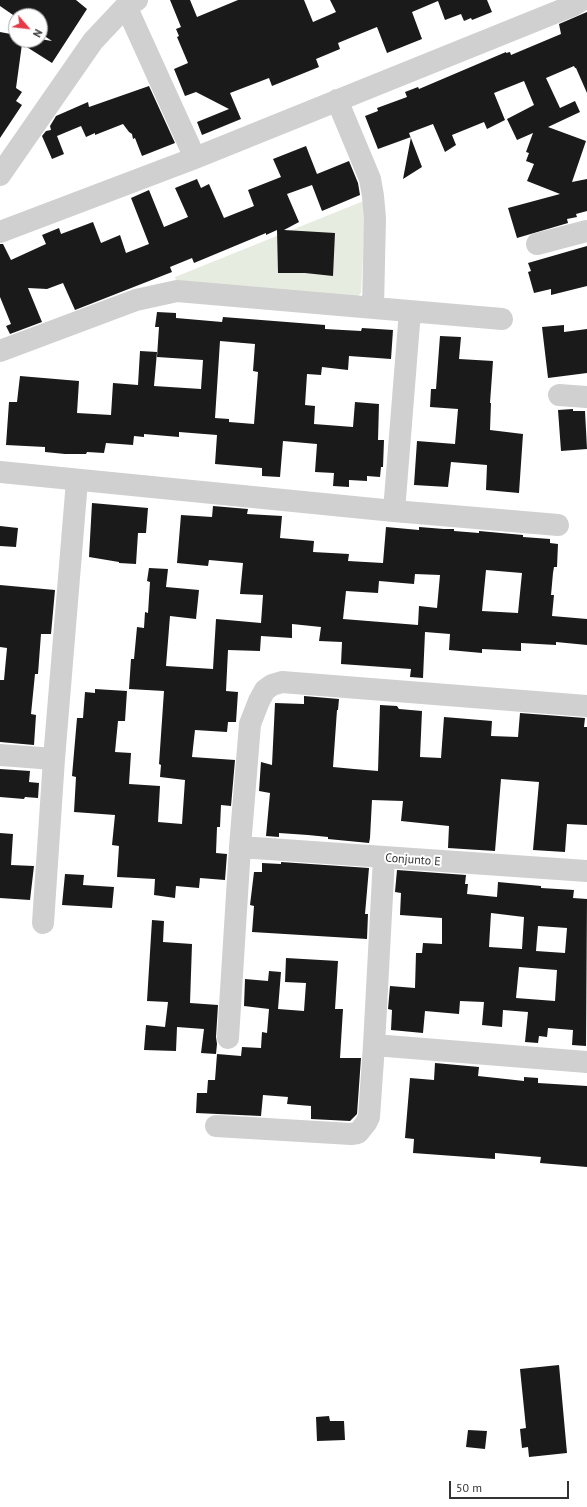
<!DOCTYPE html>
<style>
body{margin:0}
#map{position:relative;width:587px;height:1507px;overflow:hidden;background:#fff;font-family:"PT Sans",sans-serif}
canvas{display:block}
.north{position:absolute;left:8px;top:8px;width:40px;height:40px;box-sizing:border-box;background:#fff;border:1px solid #adadad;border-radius:50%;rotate:118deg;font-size:11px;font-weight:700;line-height:16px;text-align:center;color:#333}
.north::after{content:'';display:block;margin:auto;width:14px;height:18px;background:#e63946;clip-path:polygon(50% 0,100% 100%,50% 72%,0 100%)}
.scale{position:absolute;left:449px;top:1481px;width:120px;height:18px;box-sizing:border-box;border:2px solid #333;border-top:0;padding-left:5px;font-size:12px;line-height:14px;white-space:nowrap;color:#333;-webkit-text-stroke:3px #fff;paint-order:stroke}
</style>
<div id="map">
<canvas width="587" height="1507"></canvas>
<div class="north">N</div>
<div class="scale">50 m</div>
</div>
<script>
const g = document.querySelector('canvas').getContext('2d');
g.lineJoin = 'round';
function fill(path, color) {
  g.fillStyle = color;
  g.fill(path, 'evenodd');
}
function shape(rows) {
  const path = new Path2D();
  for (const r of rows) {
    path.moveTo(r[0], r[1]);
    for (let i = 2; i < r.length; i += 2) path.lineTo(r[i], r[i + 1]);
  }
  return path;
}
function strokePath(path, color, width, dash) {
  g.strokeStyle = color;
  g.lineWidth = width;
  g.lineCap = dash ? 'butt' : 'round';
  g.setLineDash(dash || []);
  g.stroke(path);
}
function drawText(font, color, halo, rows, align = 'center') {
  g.font = font + ' "PT Sans",sans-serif';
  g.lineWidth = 4;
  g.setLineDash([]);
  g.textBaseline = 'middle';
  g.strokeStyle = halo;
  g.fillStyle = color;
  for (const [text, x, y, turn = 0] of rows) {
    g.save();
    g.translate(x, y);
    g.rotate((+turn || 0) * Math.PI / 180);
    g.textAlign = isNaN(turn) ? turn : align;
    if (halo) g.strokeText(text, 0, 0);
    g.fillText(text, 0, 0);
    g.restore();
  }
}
const green = shape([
 [366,200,361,293,357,298,177,284,175,277]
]);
const building = shape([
 [0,0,76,0,87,9,52,63,22,44,16,88,22,92,16,101,22,105,0,138,0,32,16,35,16,40,40,39,52,41,40,33,40,16,16,17,0,6],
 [170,0,190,0,197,17,238,0,304,0,313,22,336,12,330,0,487,0,492,12,472,20,471,18,464,21,461,14,445,20,438,1,412,12,422,39,387,53,377,27,350,38,338,43,340,49,316,59,319,67,272,86,269,78,230,93,241,119,202,135,197,122,229,109,196,92,185,96,174,69,188,63,177,37,179,36,176,29,181,27],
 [587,12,587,93,576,68,575,68,574,66,546,78,560,108,575,101,580,112,548,127,586,141,572,182,587,179,587,211,576,214,577,217,567,219,568,223,517,238,508,208,560,194,527,181,534,164,526,161,529,153,526,152,533,133,517,140,507,119,534,105,524,81,494,93,505,120,487,129,484,122,452,135,456,145,445,152,433,124,409,133,422,167,403,179,411,137,378,149,365,116,378,111,377,108,407,97,405,92,418,87,419,89,506,52,506,53,510,52,511,55,561,34,559,24],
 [149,86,175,143,142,156,135,138,133,139,132,134,129,132,123,124,95,135,95,133,86,137,81,126,57,136,64,154,52,159,42,136,46,131,51,130,50,126,56,116,88,102,89,107],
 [306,146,317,174,349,161,358,183,360,195,322,211,312,185,287,194,299,222,284,230,335,233,333,276,305,273,278,273,277,230,266,235,266,233,194,263,192,258,170,267,172,272,75,310,63,283,47,289,28,288,42,322,10,334,6,326,11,324,0,297,0,244,3,244,11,260,46,244,42,235,59,228,61,234,93,222,101,243,120,235,126,253,149,244,131,198,149,190,164,227,188,217,175,188,197,179,201,188,209,184,224,218,254,206,248,190,281,177,273,159],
 [587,246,587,286,551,295,551,289,534,293,528,272,531,271,528,263],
 [157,312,176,313,176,318,222,322,223,317,325,325,325,329,361,331,362,328,393,330,391,359,349,356,348,370,322,367,321,375,307,374,305,405,315,406,314,424,353,427,355,402,379,404,378,440,384,440,383,467,381,467,380,477,367,476,367,481,349,480,349,487,333,486,334,473,315,472,317,444,283,441,280,477,262,476,262,468,215,464,217,435,179,432,179,437,144,434,144,437,134,436,133,445,106,443,104,453,87,452,86,454,65,454,45,452,45,447,6,445,9,402,17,402,20,376,79,381,77,413,111,415,113,383,138,385,140,351,157,352,154,386,201,389,203,360,157,357,159,327,155,327],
 [220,341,255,344,253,371,258,372,254,424,229,422,229,419,215,418],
 [564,325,564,332,587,329,587,373,548,378,542,327],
 [440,336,461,337,459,359,493,361,490,403,491,403,490,430,523,434,519,493,486,490,487,465,451,462,448,487,414,485,417,441,455,444,458,409,430,407,431,389,436,389],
 [573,409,573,411,585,411,587,449,561,451,558,410],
 [92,503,148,508,146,533,138,533,136,564,119,563,119,562,89,557],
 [213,506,248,509,247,514,282,516,280,538,314,541,313,552,349,554,348,561,383,563,386,527,419,530,419,527,444,529,454,529,454,531,479,533,479,531,523,535,523,537,550,539,550,543,558,544,557,567,554,567,553,573,551,595,554,595,552,616,587,619,587,645,556,642,556,645,521,643,521,651,482,649,482,653,449,650,450,634,425,632,423,678,410,677,411,669,341,664,342,642,319,641,321,627,292,624,292,638,261,636,260,651,228,650,226,691,238,692,236,722,228,722,227,732,195,730,192,757,235,760,231,806,221,805,220,827,217,827,216,853,227,854,225,880,200,878,199,888,176,886,175,898,154,895,155,879,117,877,119,846,112,845,115,815,74,812,76,777,72,776,77,718,83,718,85,692,95,693,95,689,127,691,125,721,118,721,115,752,131,753,129,784,160,786,158,822,182,824,185,780,160,777,161,765,159,764,164,691,129,689,131,659,134,659,137,627,144,628,145,612,148,613,150,582,147,581,149,568,168,569,166,587,199,590,196,619,170,616,166,666,213,669,216,619,261,623,263,595,240,594,243,563,209,560,208,566,177,563,181,515,212,517],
 [486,570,522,573,518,613,482,611],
 [415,574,440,575,437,608,419,606,418,625,343,619,346,591,378,593,379,581,414,584],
 [0,526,18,528,16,547,0,546],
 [0,585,55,590,51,634,41,634,38,674,35,674,31,714,36,715,34,745,0,742,0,680,4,680,7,648,0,647],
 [304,696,339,699,338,710,337,710,333,767,354,769,378,771,380,705,397,706,399,709,422,711,420,757,441,758,444,717,492,721,491,736,518,737,520,713,585,718,584,727,587,727,587,825,567,824,565,852,533,850,539,782,501,779,495,851,448,848,449,826,401,821,403,801,372,800,370,838,369,843,328,839,328,837,308,835,279,833,279,837,266,836,270,793,259,791,261,762,272,765,275,703,304,704],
 [0,769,30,771,29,782,39,783,38,798,25,797,24,799,0,797],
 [0,833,13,834,11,865,34,866,30,900,0,898],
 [281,862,369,868,365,914,368,914,367,939,252,932,254,906,250,905,254,872,262,872,262,863,281,864],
 [397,870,466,875,465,884,468,884,467,894,497,897,498,882,541,886,541,888,574,890,573,898,587,899,586,1046,572,1045,573,1030,548,1028,547,1037,539,1036,538,1043,525,1042,528,1012,503,1010,502,1027,482,1025,484,1002,460,1001,459,1014,425,1011,423,1033,391,1030,392,1010,388,1009,390,986,415,988,416,953,422,953,423,943,442,944,442,918,400,915,401,893,395,892],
 [491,913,524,917,522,949,489,947],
 [538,926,567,928,565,953,536,951],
 [519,967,557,970,555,1001,516,998],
 [65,874,84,875,83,885,114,887,112,908,62,905],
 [152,920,164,921,163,942,192,944,190,1003,218,1005,216,1037,217,1044,216,1054,201,1053,204,1029,177,1027,176,1051,144,1050,146,1025,165,1027,168,1002,147,1001],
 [286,958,338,961,335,1009,343,1009,340,1058,361,1058,357,1114,350,1121,311,1119,311,1106,287,1104,288,1097,263,1095,261,1116,196,1113,197,1093,207,1093,208,1080,215,1080,217,1054,241,1056,242,1047,261,1048,262,1032,267,1033,269,1009,244,1006,245,979,268,981,269,971,281,972,278,1009,304,1011,306,983,285,982],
 [435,1063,479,1067,478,1076,524,1081,524,1077,538,1078,538,1083,587,1086,587,1167,540,1163,541,1157,495,1153,495,1159,413,1153,414,1139,405,1138,410,1078,434,1080],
 [559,1365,567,1453,529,1457,528,1447,522,1448,520,1429,526,1428,520,1369],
 [329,1416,330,1421,344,1421,345,1440,317,1441,316,1417],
 [468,1430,487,1431,485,1449,466,1447]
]);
const minor = shape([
 [126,6,195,158],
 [337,100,370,179,373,196,375,218,373,307],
 [0,175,93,41,126,6,137,0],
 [0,232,195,158,574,5,582,0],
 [537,244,587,231],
 [0,351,136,300,177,291,502,319],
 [559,395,587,397],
 [0,472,394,511,558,525],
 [394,511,410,311],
 [0,755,54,759],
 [240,847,587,871],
 [43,923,54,759,77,481],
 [228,1038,240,847,250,724,259,701,265,690,272,685,282,682,587,706],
 [374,1045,587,1062],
 [216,1126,351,1134,358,1133,366,1123,369,1117,374,1045,384,858]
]);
const streetNames = [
 ["Conjunto E",413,860,4]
];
fill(green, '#e6ecdf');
fill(building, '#1a1a1a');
strokePath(minor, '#d0d0d0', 22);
drawText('12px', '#333', '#fff', streetNames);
</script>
